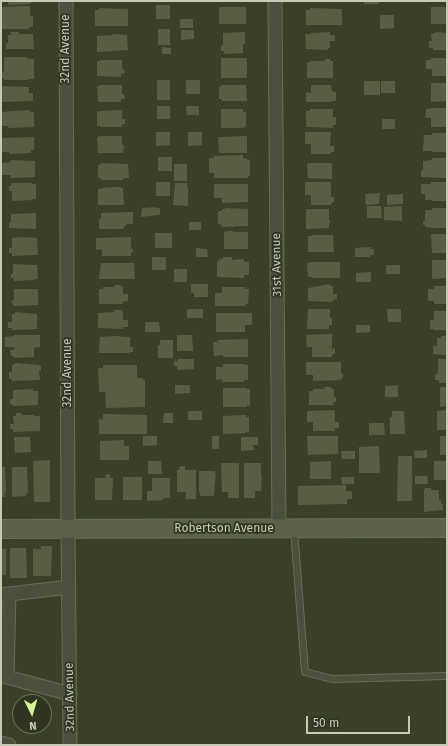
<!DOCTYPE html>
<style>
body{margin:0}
#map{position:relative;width:448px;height:746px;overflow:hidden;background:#394027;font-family:"Fira Sans",sans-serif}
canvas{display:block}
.frame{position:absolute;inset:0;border:2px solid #c5cab7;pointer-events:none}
.north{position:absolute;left:12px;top:694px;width:40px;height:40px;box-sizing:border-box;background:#2f3520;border:1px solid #6b715c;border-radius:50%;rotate:175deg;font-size:11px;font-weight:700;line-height:16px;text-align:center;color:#c5cab7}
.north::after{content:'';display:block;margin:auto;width:14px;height:18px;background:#d8f492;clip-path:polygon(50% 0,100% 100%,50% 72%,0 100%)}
.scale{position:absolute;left:306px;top:716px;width:104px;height:18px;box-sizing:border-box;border:2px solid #c5cab7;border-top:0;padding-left:5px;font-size:12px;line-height:14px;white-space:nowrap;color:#c5cab7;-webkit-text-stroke:3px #2f3520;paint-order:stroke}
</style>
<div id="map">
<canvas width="448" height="746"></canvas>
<div class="frame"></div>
<div class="north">N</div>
<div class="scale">50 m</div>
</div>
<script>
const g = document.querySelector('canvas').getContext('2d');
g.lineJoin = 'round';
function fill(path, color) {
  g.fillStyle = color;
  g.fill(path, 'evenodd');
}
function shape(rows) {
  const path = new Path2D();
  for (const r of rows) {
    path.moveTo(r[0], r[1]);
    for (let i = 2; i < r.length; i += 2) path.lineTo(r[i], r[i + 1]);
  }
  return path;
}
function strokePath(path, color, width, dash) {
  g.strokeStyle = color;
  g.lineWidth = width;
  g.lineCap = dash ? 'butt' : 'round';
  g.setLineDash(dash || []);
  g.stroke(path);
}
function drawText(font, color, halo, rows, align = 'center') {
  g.font = font + ' "Fira Sans",sans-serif';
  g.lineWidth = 3.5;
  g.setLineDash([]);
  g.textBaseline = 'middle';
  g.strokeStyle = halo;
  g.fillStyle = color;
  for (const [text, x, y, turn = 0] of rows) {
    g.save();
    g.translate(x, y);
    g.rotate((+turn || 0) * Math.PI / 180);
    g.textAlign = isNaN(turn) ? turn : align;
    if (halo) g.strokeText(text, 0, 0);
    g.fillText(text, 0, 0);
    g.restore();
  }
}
const building = shape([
 [8,1,33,1,33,3,30,3,30,4,8,5],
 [364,1,379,1,379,4,364,4],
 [156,5,170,5,170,19,156,19],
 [30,6,30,16,33,16,33,27,29,27,29,29,1,29,1,7],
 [219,7,246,7,246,24,219,24],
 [431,7,447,7,447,24,431,24],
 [99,8,128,9,128,26,95,26,95,10,99,10],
 [310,8,342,9,342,25,306,25,306,10,310,10],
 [380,15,394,15,394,28,380,29],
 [180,19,193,19,193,28,180,28],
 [158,29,170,29,170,45,158,45],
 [181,30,194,30,194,39,181,40],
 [10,32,19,32,19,34,33,34,34,49,6,49,6,43,8,43,8,35,11,35],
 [245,32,245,44,243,44,243,53,224,54,224,51,221,51,221,46,223,46,223,33],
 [330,32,330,35,335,35,335,41,330,41,330,48,328,48,328,50,306,49,305,34,311,34,310,33],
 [436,32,447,33,447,50,433,50,433,48,429,48,429,41,432,41,431,34,435,33],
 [112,34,127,35,128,50,97,52,97,36,112,35],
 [162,47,171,48,171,54,162,54],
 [4,57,27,57,28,59,34,59,34,79,28,79,28,80,4,80,4,79,1,78,1,71,4,72],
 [221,58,247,58,247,78,221,78],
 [431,58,447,58,447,76,432,76,432,69,426,69,426,60,431,60],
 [325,59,330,59,330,61,333,61,333,78,307,78,307,63,310,62,310,61,325,61],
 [100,60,122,60,122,69,124,69,124,74,121,73,121,77,97,76,97,61,100,61],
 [157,80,170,80,170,100,157,100],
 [186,80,200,80,200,94,186,94],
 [364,81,380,81,380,95,364,95],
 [381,81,395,81,395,93,381,93],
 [431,83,447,83,447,101,431,102],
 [100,85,122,85,122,94,124,94,125,99,121,99,121,102,98,102,97,86,100,86],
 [221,85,246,85,247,101,222,101,222,99,219,99,219,87,221,87],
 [311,85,331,85,332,91,336,92,336,101,331,101,331,102,306,102,306,92,311,93],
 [1,86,29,87,29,93,33,93,33,101,1,102],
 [157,106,170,106,170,119,157,119],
 [186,106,199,106,199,115,187,115],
 [432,108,447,108,447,127,431,127,431,118,425,118,426,109],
 [221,109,243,109,243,112,246,112,246,127,244,127,244,128,221,128],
 [310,109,333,109,333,117,336,117,336,125,333,125,333,128,306,127,306,111,310,111],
 [30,110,30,112,34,112,34,127,8,128,8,126,1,126,1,112],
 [122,110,122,119,125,119,125,124,122,124,122,127,100,127,100,126,97,126,97,112,100,111],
 [382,119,395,119,395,129,382,129],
 [156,132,170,132,170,145,156,146],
 [188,132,202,132,202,145,188,146],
 [305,132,331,132,330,146,334,146,334,152,331,152,331,154,311,154,311,144,305,144],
 [432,133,447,133,447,152,432,152,432,151,423,151,424,135,432,135],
 [101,136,122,136,122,145,124,145,123,153,98,153,97,137],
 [247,136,247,153,219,153,218,137],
 [31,137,30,138,34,137,34,150,31,150,31,153,9,154,9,152,1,152,1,138],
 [243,155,243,158,250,160,250,176,248,176,248,178,214,178,214,173,209,173,209,158,214,158,214,156],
 [158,157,172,157,172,171,158,171],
 [432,158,447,158,447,178,421,177,421,170,423,170,423,161,432,160],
 [10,160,35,161,35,177,10,178,11,175,2,175,2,163,11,162],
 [101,163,128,164,129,178,123,178,123,180,101,180,101,178,98,178,98,165,101,164],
 [311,163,332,163,332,179,308,178,307,164],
 [174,164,187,164,187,181,174,181],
 [156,182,170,182,170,196,156,196],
 [305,182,331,182,331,197,334,197,334,202,331,203,331,205,311,205,311,195,305,195],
 [431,182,447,182,447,201,432,201,432,200,425,200,425,194,421,194,421,184,431,184],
 [11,183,32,183,32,184,36,184,36,199,33,199,32,200,12,201,12,191,9,191,9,186,11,186],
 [175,183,187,183,187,187,188,187,188,206,173,205],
 [214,184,248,184,248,202,222,203,222,198,214,198],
 [116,187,121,187,121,188,123,188,124,205,98,205,98,189,101,189,101,188],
 [380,193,379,204,366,205,365,194],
 [403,194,403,204,387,205,387,195],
 [367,206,381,206,382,218,367,218],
 [402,206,402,221,384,220,384,207],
 [156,207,155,208,160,208,160,215,141,217,142,208],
 [225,208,248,209,248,226,222,227,222,225,218,224,218,211,222,211,222,209,225,209],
 [432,208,447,208,447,228,432,228,425,227,425,225,423,225,423,221,425,221,425,210,432,210],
 [306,209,329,209,329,220,330,220,331,223,329,223,329,228,306,229],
 [133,212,133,224,126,224,126,226,124,226,124,229,99,229,99,219,101,219,101,213],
 [36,213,36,229,9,228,9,223,11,222,11,214],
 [189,222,201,222,201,230,189,230],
 [228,231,233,231,233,232,248,232,248,249,224,249,224,232],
 [155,233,172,233,172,248,155,248],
 [431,234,447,234,447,253,432,253],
 [312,235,333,235,334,252,308,252,308,236,312,236],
 [21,237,37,238,38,255,12,256,12,253,9,253,9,248,12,248,12,238],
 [131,237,131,249,133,249,133,252,131,252,131,256,102,256,102,249,96,250,96,238],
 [371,247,371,249,374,249,374,255,370,255,370,257,355,257,355,248],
 [196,248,207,249,208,257,196,257],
 [152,257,166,257,166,270,152,270],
 [223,257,232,257,232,260,244,259,244,262,249,261,249,275,244,275,244,278,217,277,217,261,219,261,219,259,223,259],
 [432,260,447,260,447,278,432,279],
 [313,262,340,262,340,278,313,278,313,277,308,277,307,263],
 [101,263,134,263,135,279,99,279],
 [13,264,37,265,38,279,34,279,34,280,14,281,14,278,11,278,11,274,13,274],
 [386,265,400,265,400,274,386,274],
 [174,269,187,269,187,282,174,282],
 [371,272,371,282,356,282,356,273],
 [191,284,208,284,208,297,194,297,194,293,191,293],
 [330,284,330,286,333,286,333,294,337,294,337,299,333,300,333,302,308,301,308,288],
 [114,285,121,285,121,287,123,287,123,294,128,294,128,301,123,302,123,304,99,304,99,289,103,289,103,287,114,287],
 [434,286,447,286,447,304,434,304,434,301,428,301,428,289,434,289],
 [222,287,245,287,245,289,249,289,248,304,246,304,245,306,215,306,215,293,222,293],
 [14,289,38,289,38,305,13,306,13,303,11,303,12,300,14,300],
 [189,309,203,309,203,318,187,318,187,310],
 [308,309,330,309,330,318,332,318,332,325,329,325,329,329,307,329],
 [387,309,401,309,401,322,388,322],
 [114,310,122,310,122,313,123,313,123,320,128,320,128,327,123,327,123,329,98,328,98,313,114,312],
 [434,311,447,311,447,330,434,330,434,329,430,329,430,320,434,320],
 [15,312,37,314,37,329,12,330,12,328,8,328,8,322,12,322,12,314,15,314],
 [216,313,252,313,252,325,245,325,245,332,216,332],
 [145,322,159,322,160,332,145,332],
 [356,325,370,325,370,332,356,333],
 [332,334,332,349,335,348,335,354,332,354,332,357,312,357,312,347,307,347,306,335],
 [14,335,40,335,40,347,34,348,34,357,14,358,14,356,11,356,10,350,15,350,14,347,5,347,5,337,14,336],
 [177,335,192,335,193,351,177,351],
 [115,336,130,337,130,347,133,347,133,352,129,352,130,353,99,353,100,337],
 [441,336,447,336,447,355,433,354,433,345,437,346,437,338,441,338],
 [248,339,248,357,223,357,223,355,214,356,213,342,218,342,217,340],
 [160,340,173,340,173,358,158,358,158,345,160,345],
 [178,359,194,359,194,369,177,370,177,366,174,366,174,361,178,361],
 [438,359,447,359,447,383,439,383,439,380,435,380,435,374,438,374],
 [306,362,341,362,341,374,343,374,343,378,342,378,341,380,313,381,313,375,306,375],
 [15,363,39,365,41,366,41,371,39,371,40,380,12,381,12,379,9,379,9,372,12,372,12,365,15,364],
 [223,364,245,364,245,365,248,365,248,380,244,380,244,382,222,382,222,379,216,380,216,367,223,367],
 [103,365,137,365,137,378,142,378,145,381,145,407,106,408,105,392,99,392,98,368,103,368],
 [175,385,190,385,190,393,175,394],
 [398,385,398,397,385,397,385,386],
 [324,387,331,387,331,389,334,389,334,397,336,397,336,402,333,402,334,405,309,405,309,391,313,391,313,389,325,389],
 [440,387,447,387,447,406,440,407],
 [223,388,246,388,246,389,250,389,250,406,247,405,247,407,223,407],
 [33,389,33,391,38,391,38,405,13,406,12,404,10,404,10,399,13,399,13,390],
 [335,410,335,422,339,422,339,428,335,428,335,431,313,431,313,422,307,422,307,411],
 [447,410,447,430,437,430,437,411],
 [188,411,202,411,202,420,188,420],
 [392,411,404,411,405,434,390,434,390,417,392,417],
 [16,413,22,413,22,415,34,415,34,416,40,416,40,431,13,432,13,429,10,429,10,424,14,424,13,416,16,416],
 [164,413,173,413,173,423,163,423],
 [103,414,147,415,147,434,99,434,99,419,103,420],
 [246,415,246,417,249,417,249,432,246,432,246,433,223,434,223,416],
 [369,423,384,423,385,435,369,435],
 [143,436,157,436,157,445,143,446],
 [212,436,219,436,219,449,212,449],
 [307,436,338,436,338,454,308,455],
 [440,436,447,436,447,455,440,455],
 [14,437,30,437,31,452,15,453],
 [241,437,258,437,258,445,253,445,254,450,241,451],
 [124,440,124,446,129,446,129,460,100,460,100,441],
 [379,446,380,473,359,473,359,447],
 [427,450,427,458,415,458,414,451],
 [341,451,355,451,355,459,342,459],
 [398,456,412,456,412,501,397,501],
 [50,460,50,502,34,502,33,461],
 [148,461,161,461,162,474,148,474],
 [331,461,331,479,310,479,310,462],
 [434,461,447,461,447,480,434,480],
 [221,463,239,463,239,498,228,498,228,492,222,492],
 [244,463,261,463,261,475,262,475,261,491,255,491,255,498,244,498],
 [185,466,185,470,196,470,196,499,185,499,186,492,177,492,177,470,179,470,179,467],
 [1,467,5,467,6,493,4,493,5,497,1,497],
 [12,467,27,467,28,493,26,493,26,496,12,497],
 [199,471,215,471,215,473,216,473,214,496,200,496,200,492,199,492],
 [110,474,110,478,113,478,112,500,95,500,95,478,106,478,105,475],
 [415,476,427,476,428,484,415,484],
 [123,477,142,477,142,500,123,500],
 [341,477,354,477,354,484,342,484],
 [152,478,170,478,170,498,163,498,163,500,147,501,147,491,152,491],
 [346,485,346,491,352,491,352,499,347,499,347,504,298,505,298,486],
 [425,488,431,488,431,490,439,490,439,500,441,500,441,504,443,504,443,510,424,512,424,490],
 [41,546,52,546,51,576,33,576,33,549,41,549],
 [10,548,26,548,27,578,10,578],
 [1,549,6,549,6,575,1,575]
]);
const lane = shape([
 [294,530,305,672,332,679,447,676]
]);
const street = shape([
 [66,1,68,529,70,745],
 [275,1,279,529],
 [1,595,69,587],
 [1,676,7,677,9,594],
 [7,677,70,694],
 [1,743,9,745]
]);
const secondary = shape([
 [1,529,447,528]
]);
const streetNames = [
 ["32nd Avenue",66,49,-90],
 ["31st Avenue",277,265,-91],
 ["32nd Avenue",68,373,-90],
 ["Robertson Avenue",224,529],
 ["32nd Avenue",70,697,-91]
];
fill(building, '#585e43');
strokePath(lane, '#686d59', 8);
strokePath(street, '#686d59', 15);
strokePath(secondary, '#686d59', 20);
strokePath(lane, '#4a503b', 6);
strokePath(street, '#4a503b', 13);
strokePath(secondary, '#5b6249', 18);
drawText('12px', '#c5cab7', '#2f3520', streetNames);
</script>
